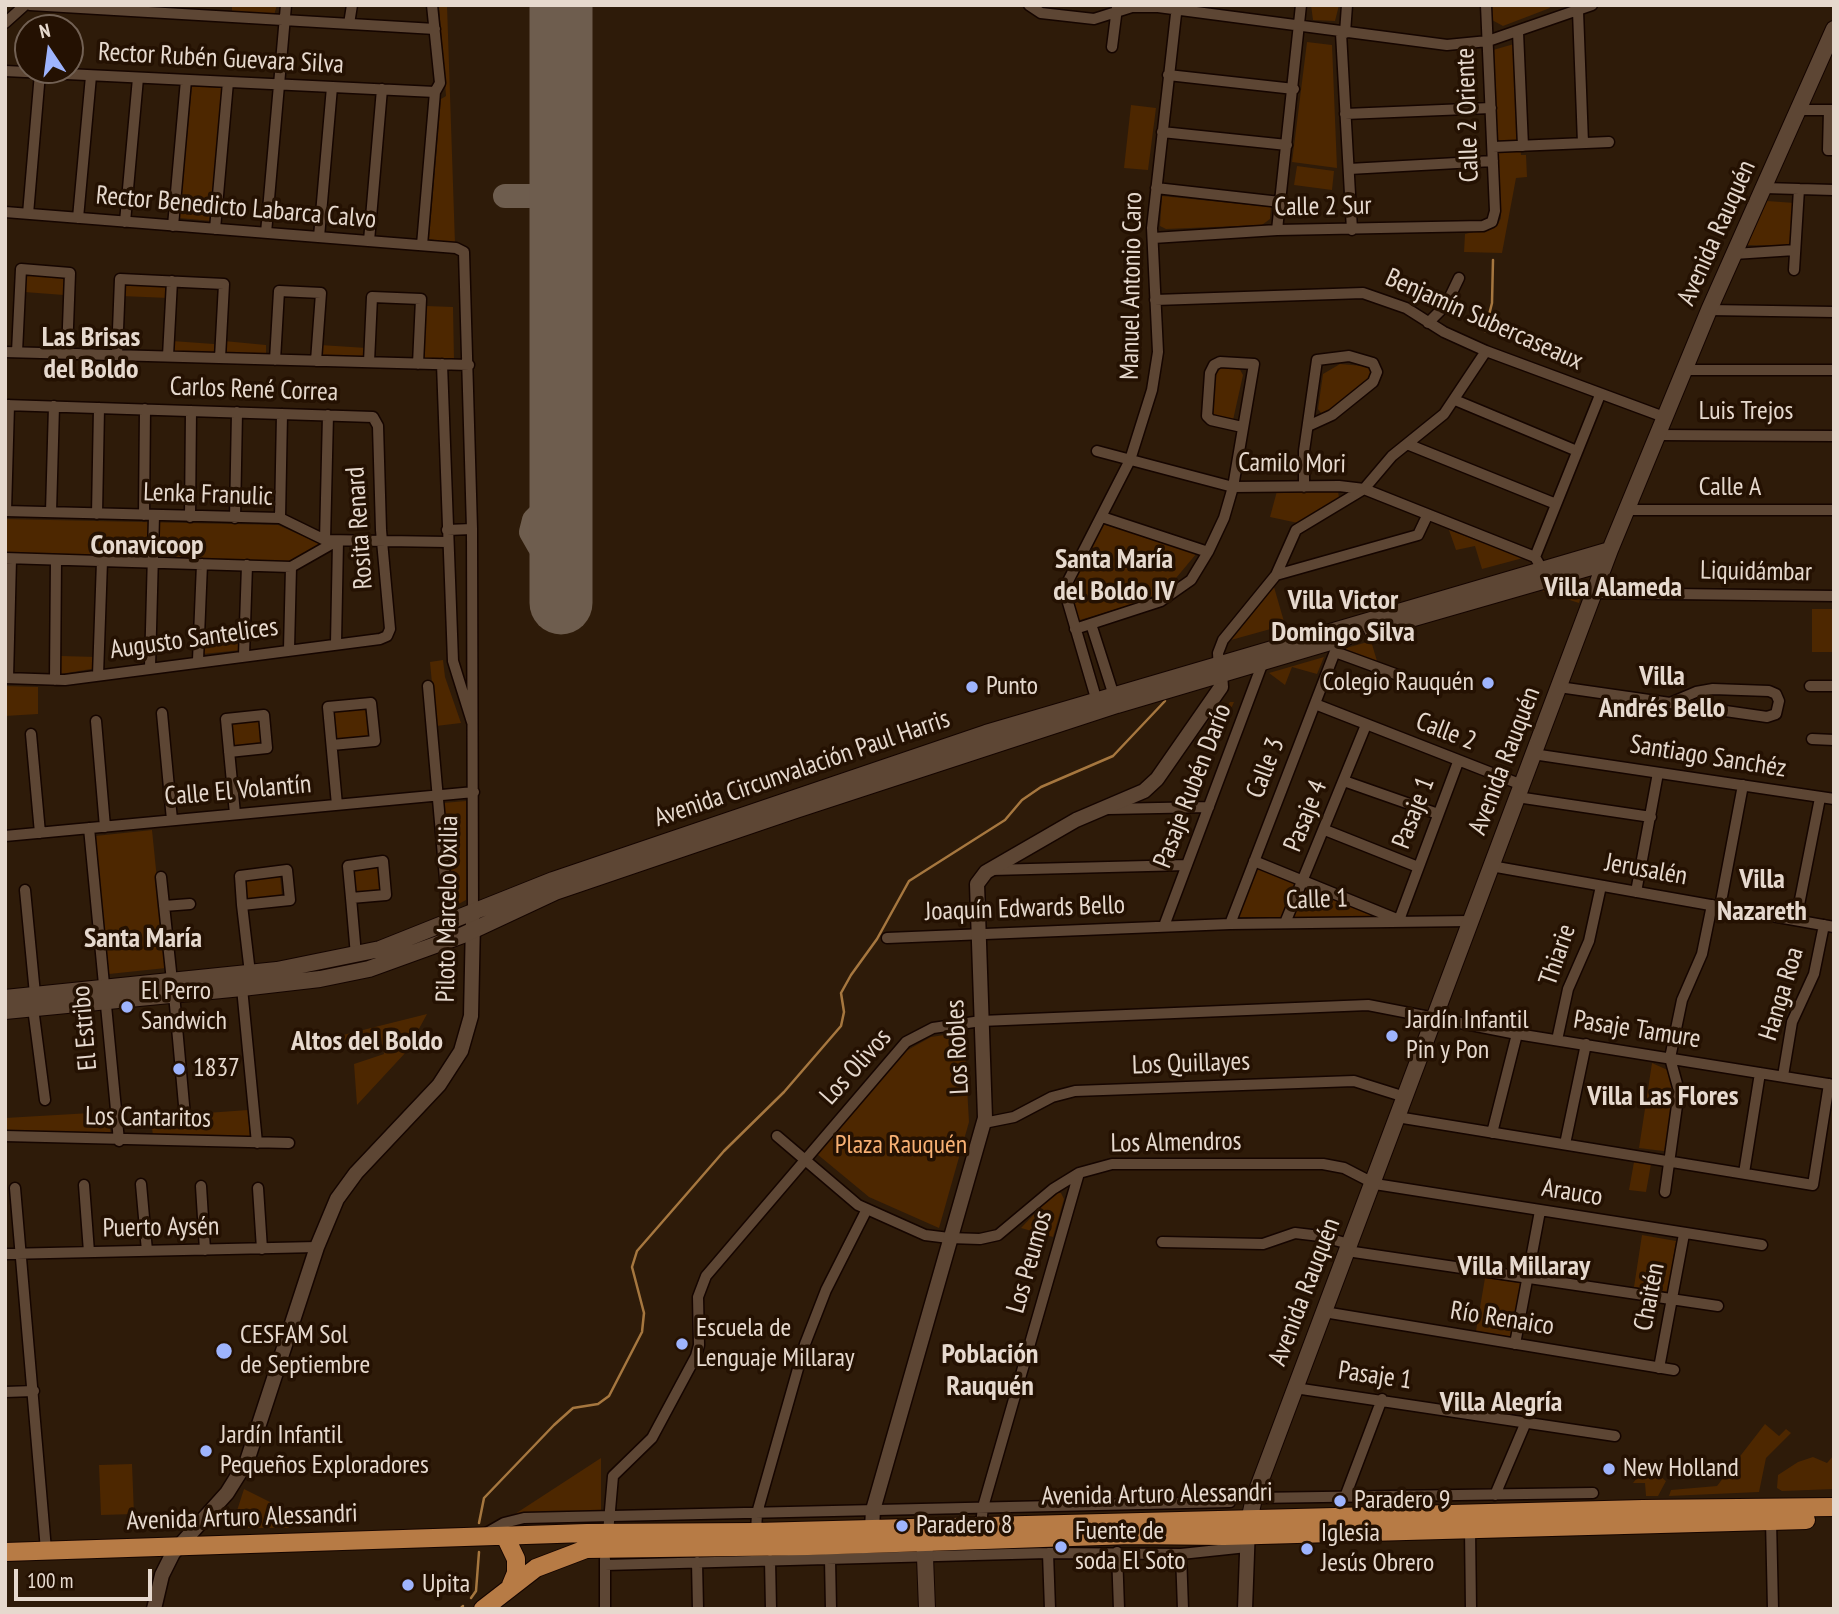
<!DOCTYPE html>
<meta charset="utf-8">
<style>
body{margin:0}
#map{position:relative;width:1839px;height:1614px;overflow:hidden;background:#2e1b09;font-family:"PT Sans Narrow",sans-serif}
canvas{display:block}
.frame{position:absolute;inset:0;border:7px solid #e6d9ce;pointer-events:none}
.north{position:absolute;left:14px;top:14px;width:70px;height:70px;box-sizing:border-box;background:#241102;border:2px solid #726154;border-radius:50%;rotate:347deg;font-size:19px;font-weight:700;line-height:28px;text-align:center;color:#e6d9ce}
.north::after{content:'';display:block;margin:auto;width:24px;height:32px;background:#9eb4fd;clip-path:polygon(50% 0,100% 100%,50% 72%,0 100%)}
.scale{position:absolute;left:14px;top:1569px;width:138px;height:32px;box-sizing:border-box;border:4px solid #e6d9ce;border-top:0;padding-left:9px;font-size:21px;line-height:24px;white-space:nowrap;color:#e6d9ce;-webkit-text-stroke:5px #241102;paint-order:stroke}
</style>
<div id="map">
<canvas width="1839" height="1614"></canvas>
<div class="frame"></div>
<div class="north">N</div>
<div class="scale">100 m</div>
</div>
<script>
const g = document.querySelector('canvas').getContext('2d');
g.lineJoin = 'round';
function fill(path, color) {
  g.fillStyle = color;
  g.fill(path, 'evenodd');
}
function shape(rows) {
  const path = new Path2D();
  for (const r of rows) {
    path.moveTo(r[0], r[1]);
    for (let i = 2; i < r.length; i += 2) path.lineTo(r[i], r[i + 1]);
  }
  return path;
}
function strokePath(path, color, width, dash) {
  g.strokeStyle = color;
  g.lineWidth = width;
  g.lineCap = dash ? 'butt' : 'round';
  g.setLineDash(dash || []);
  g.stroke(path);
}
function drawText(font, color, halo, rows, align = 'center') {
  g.font = font + ' "PT Sans Narrow",sans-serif';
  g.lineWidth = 7;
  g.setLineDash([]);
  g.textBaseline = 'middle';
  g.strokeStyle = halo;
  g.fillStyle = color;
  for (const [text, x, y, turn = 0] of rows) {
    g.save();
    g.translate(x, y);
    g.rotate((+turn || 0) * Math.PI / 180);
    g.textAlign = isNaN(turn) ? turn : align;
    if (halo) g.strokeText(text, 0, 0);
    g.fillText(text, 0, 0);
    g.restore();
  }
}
const green = shape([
 [232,5,277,5,274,15,232,13],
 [439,5,447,5,455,244,429,239,441,99,446,96],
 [1311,5,1339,5,1335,21,1313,20],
 [1491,5,1549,5,1550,8,1503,26,1492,20],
 [1307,42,1332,45,1337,168,1292,162],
 [1514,44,1521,155,1526,155,1527,177,1516,178,1502,253,1464,252,1465,234,1497,226,1501,218,1493,50],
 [192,86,223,88,212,221,179,218],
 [1131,105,1156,108,1148,170,1124,168],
 [1297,166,1334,171,1332,190,1294,185],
 [1162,196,1271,207,1270,219,1262,225,1166,229,1160,226],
 [1767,201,1795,203,1792,240,1787,246,1746,245],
 [25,274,65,276,64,295,24,292],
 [122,280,170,282,169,298,121,296],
 [426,306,453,307,454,361,422,359],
 [172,341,214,344,215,355,172,352],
 [224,341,266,345,266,356,224,355],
 [320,345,367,348,367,357,319,355],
 [1340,364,1364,366,1371,369,1371,379,1328,414,1321,413,1318,409,1323,374],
 [1222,366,1238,366,1243,375,1233,420,1212,414,1214,377],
 [1277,491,1338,491,1339,498,1298,523,1270,517],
 [5,519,278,525,325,546,288,563,5,553],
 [1103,524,1197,553,1171,584,1144,601,1073,622,1065,591],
 [1449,530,1473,539,1523,558,1482,569,1475,546,1456,550],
 [1586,580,1579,603,1542,591],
 [1274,587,1285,625,1231,640],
 [1812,609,1834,609,1834,652,1812,652],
 [204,640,241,641,241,650,203,654],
 [1371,641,1377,661,1339,650],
 [61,656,97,657,97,668,61,674],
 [1324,657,1317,674,1292,667,1285,685,1269,673],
 [443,660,445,677,461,723,436,726,430,662],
 [5,686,38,687,38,714,5,716],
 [1230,702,1234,702,1215,746,1202,741,1211,721,1216,723,1222,707,1227,707],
 [368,706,371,737,334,741,331,710],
 [261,719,264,746,232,749,229,722],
 [466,801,466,900,453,907,443,803],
 [152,830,166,968,109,974,95,836],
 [380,865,383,892,356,895,353,868],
 [1257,868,1299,885,1285,917,1238,917],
 [280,876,282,896,247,901,244,880],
 [1304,887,1382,916,1291,918],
 [427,1014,407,1051,357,1105,354,1064,384,1054,380,1032,344,1040,343,1035],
 [964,1032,969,1122,939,1228,869,1197,817,1154,904,1052,931,1037],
 [1652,1063,1672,1072,1677,1086,1671,1152,1639,1148],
 [248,1110,250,1139,153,1137,151,1117],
 [108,1112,111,1136,5,1132,5,1118],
 [1634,1162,1651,1164,1646,1192,1629,1190],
 [1054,1193,1061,1193,1064,1199,1053,1237,1021,1228],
 [1642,1235,1676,1241,1668,1292,1634,1287],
 [1485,1278,1521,1283,1511,1337,1476,1331],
 [1765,1424,1779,1436,1786,1429,1791,1433,1766,1458,1759,1492,1669,1496,1671,1490,1717,1486],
 [1834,1455,1834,1489,1782,1491,1777,1488,1778,1475,1798,1462,1813,1457,1827,1463],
 [601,1458,601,1512,515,1514],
 [132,1464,134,1514,101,1515,99,1465],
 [1647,1466,1666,1481,1658,1496,1646,1496,1645,1483,1633,1483],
 [244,1489,288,1511,289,1528,235,1528,233,1523]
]);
const stream = shape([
 [1485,331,1492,303,1493,260],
 [479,1523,484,1498,554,1425,573,1408,598,1404,609,1396,642,1332,644,1313,632,1267,637,1251,724,1151,784,1092,841,1026,844,1012,841,993,851,975,877,939,909,881,1005,820,1022,800,1041,787,1113,756,1165,701],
 [471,1598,476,1591,479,1552],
 [460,1609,463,1606]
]);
const taxiway = shape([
 [505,196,561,196],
 [561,545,548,548,539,546,531,532,534,520,554,500,561,485]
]);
const runway = shape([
 [561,603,561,5]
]);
const minor = shape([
 [30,5,435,29],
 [1029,5,1041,13,1094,19,1132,7,1158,7,1447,45,1488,41,1592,5],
 [1578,11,1583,143],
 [5,23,25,5],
 [349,24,352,5],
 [1518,32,1523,146],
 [1341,33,1352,230],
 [1345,33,1347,5],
 [1112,47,1117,8],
 [5,71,435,92],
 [1168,75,1294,89],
 [1798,110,1834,110],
 [1829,110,1828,150,1834,150],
 [1345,114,1491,108],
 [1162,132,1287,145],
 [1493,147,1609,142],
 [1349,169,1493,161],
 [1156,188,1280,202],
 [1764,188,1834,190],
 [5,212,456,248,464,252,472,529,473,913],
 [28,214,40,73],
 [78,218,91,76],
 [125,222,138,78],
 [173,226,186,80],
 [215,229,228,82],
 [1277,230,1301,5],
 [266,233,286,5],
 [319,237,332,87],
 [1153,238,1277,230,1483,226,1492,222,1495,211,1486,5],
 [369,241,382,89],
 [422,245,435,92,440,83,432,5],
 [1734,254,1795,250],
 [1794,270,1799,189],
 [1155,300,1363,293,1406,308,1444,332,1486,351,1664,417],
 [1709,310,1834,312],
 [1428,323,1446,305,1459,278],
 [5,352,469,365],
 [17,352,21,269,70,273,67,353],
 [117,355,120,279,224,284,220,358],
 [168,356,172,281],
 [275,360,279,291,321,293,316,361],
 [369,362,372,297,421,299,418,364],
 [442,364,453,661,472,722],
 [1684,370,1834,370],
 [1455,400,1577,451],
 [5,405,373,417,378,426,381,530,390,629,387,636,380,639,65,680,5,678],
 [1657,435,1834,436],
 [1407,444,1556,504],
 [1097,451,1233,487,1339,486,1364,489,1535,557,1545,574],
 [1304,487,1304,451,1317,360,1349,356,1373,363,1377,372,1373,382,1332,415,1308,426],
 [1626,510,1834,510],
 [5,511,280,518,325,540,447,542],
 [6,511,9,405],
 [51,512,54,406],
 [97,514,99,408],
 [144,515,145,409],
 [190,517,191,411],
 [1102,517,1208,552],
 [235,518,237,412],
 [280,518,282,414],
 [447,530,472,529],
 [325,540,328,415],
 [1535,557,1600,395],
 [5,558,291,567,335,542],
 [1276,575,1418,535,1427,516],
 [1594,593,1834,596],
 [1091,624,1115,699],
 [1075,629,1161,601,1191,580,1208,552,1224,518,1233,487,1254,364,1220,362,1214,365,1210,373,1207,416,1211,420,1242,427],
 [336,643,338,541],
 [289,649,291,567],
 [1335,652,1398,675],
 [244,655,247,565],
 [198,660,202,564],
 [150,667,154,516],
 [1219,671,1218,653,1223,640,1276,575,1296,530,1364,489,1392,456,1444,414,1486,351],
 [98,675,102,561],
 [8,678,11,559],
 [55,680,56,560],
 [428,686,449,924],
 [1810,686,1834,686],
 [1559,687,1767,717,1776,714,1779,701,1776,694,1769,691,1713,689,1696,692,1670,703],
 [1315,704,1522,785],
 [1098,705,1064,589,1130,460,1152,390,1158,352,1152,228,1177,5],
 [162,713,172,820],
 [96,721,105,827],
 [31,734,40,833],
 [1812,739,1834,740],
 [332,745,375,741,371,703,328,707,337,805],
 [229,752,267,748,264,715,226,719,235,814],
 [1533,754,1834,799],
 [1344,781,1438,814],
 [1517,797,1651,817],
 [1108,809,1209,807],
 [89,828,119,1141],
 [1325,830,1418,867],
 [5,836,474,792],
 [1254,861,1399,920,1458,762],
 [1491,866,1834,927],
 [991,870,1187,865],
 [161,877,172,981],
 [25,890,35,994],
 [1636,892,1658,773],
 [351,898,386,895,383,861,348,866,351,898,356,955],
 [242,905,290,900,287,870,240,876,242,905,250,973],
 [164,906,190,904],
 [1720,907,1743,785],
 [1796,920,1820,798],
 [1285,923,1366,725],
 [1230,924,1341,636],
 [1164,926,1263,662],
 [887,938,1230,924,1471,921],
 [242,988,257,1143],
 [174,994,185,1116],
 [33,1008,45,1100],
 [1557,1040,1568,989,1589,941,1601,886],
 [1783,1076,1792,1022,1814,974,1824,925],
 [1397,1117,1813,1185,1829,1084],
 [984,1123,1014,1117,1052,1097,1075,1091,1354,1081,1405,1097],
 [1492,1133,1517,1034],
 [5,1136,289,1143],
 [777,1136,858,1205,925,1235,949,1238,980,1239,998,1235,1053,1189,1079,1173,1112,1164,1323,1164,1344,1168,1375,1184,1762,1245],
 [1565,1144,1586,1044],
 [1744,1173,1760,1073],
 [141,1184,147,1251],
 [84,1185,89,1252],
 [201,1186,205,1250],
 [15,1188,46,1550],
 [258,1188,262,1249],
 [1665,1192,1679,1091,1670,1058,1682,1000,1702,954,1712,905],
 [1162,1242,1263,1244,1295,1233,1320,1236,1349,1244],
 [1347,1251,1718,1306],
 [5,1254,317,1247],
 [1324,1312,1674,1370],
 [1515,1344,1540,1211],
 [1659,1368,1684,1234],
 [1295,1388,1615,1436],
 [5,1392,34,1391],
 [1495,1495,1526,1422],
 [1345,1497,1382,1399],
 [1254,1498,1593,1493],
 [1771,1520,1773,1609],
 [981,1525,983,1507,1079,1173],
 [1470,1529,1471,1609],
 [756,1532,757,1513,805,1344,826,1290,867,1209],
 [608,1533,613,1476,652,1438,696,1356,699,1345,698,1297,706,1276,906,1042,933,1028,981,1021,1368,1005,1517,1034,1834,1085],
 [483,1535,504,1523,524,1518,1230,1502],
 [1117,1552,1119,1609],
 [1048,1553,1050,1609],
 [1181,1554,1183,1609],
 [830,1559,831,1609],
 [770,1560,771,1609],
 [697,1562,698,1609],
 [605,1565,1048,1553,1181,1554,1247,1547],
 [605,1609,605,1559]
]);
const tertiary = shape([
 [872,1528,873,1510,985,1118,977,884,986,872,1076,820,1144,791,1157,779,1221,687,1220,674],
 [154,1609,162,1575,173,1553,227,1493,247,1461,317,1247,337,1199,356,1173,439,1085,461,1051,471,1016,473,921],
 [1245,1609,1248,1526]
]);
const secondary = shape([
 [1372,630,1605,563],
 [5,998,277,970,380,949,553,880,986,733,1610,550],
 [5,1011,242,988,320,979,369,969,463,935,555,892,796,810,1117,705,1347,637],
 [1249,1521,1254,1498,1610,550,1709,310,1834,29],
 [924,1531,927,1609]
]);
const primary = shape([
 [505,1536,516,1559,516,1573,511,1585],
 [5,1552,587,1533,756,1532,1643,1509,1834,1507],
 [483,1609,536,1568,586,1549,808,1546,1131,1535,1224,1536,1806,1520]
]);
const markers = [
 [1488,683,7,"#9eb4fd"],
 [972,687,7,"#9eb4fd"],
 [127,1007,7,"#9eb4fd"],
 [1392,1036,7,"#9eb4fd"],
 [179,1069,7,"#9eb4fd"],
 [682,1344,7,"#9eb4fd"],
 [224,1351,9,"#9eb4fd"],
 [206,1451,7,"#9eb4fd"],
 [1609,1469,7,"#9eb4fd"],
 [1340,1501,7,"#9eb4fd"],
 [902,1526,7,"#9eb4fd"],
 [1061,1547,7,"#9eb4fd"],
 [1307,1549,7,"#9eb4fd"],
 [408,1585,7,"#9eb4fd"]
];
const streetNames = [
 ["Rector Rubén Guevara Silva",221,59,3],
 ["Calle 2 Oriente",1468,115,-92],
 ["Calle 2 Sur",1323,207,-1],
 ["Rector Benedicto Labarca Calvo",236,208,5],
 ["Avenida Rauquén",1717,233,-66],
 ["Manuel Antonio Caro",1132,286,-89],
 ["Benjamín Subercaseaux",1484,320,24],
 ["Carlos René Correa",254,390,2],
 ["Luis Trejos",1746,412],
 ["Camilo Mori",1292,464,1],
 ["Calle A",1730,488],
 ["Lenka Franulic",208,495,2],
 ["Rosita Renard",360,528,-94],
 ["Liquidámbar",1756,572,1],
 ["Augusto Santelices",194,639,-8],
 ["Calle 2",1446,732,21],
 ["Santiago Sanchéz",1708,757,9],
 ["Avenida Rauquén",1505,761,-69],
 ["Calle 3",1266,768,-69],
 ["Avenida Circunvalación Paul Harris",802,769,-19],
 ["Pasaje Rubén Darío",1193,786,-69],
 ["Calle El Volantín",238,791,-5],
 ["Pasaje 1",1414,813,-69],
 ["Pasaje 4",1306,816,-68],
 ["Jerusalén",1646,870,10],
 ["Calle 1",1317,900,-2],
 ["Piloto Marcelo Oxilia",448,909,-89],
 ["Joaquín Edwards Bello",1025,909,-2],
 ["Thiarie",1558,955,-71],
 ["Hanga Roa",1782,994,-73],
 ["El Estribo",85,1028,-95],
 ["Pasaje Tamure",1637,1030,9],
 ["Los Robles",958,1047,-93],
 ["Los Quillayes",1191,1064,-2],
 ["Los Olivos",856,1067,-48],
 ["Los Cantaritos",148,1118,1],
 ["Los Almendros",1176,1143,-1],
 ["Arauco",1572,1193,9],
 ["Puerto Aysén",161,1228,-1],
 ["Los Peumos",1030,1262,-74],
 ["Avenida Rauquén",1305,1292,-69],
 ["Chaitén",1650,1297,-79],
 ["Río Renaico",1502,1319,9],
 ["Pasaje 1",1375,1376,8],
 ["Avenida Arturo Alessandri",1157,1495,-1],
 ["Avenida Arturo Alessandri",242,1518,-2]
];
const poiNames = [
 ["Colegio Rauquén",1474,683,"right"],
 ["Punto",986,687],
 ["El Perro",141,992],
 ["Sandwich",141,1022],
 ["Jardín Infantil",1406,1021],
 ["Pin y Pon",1406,1051],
 ["1837",193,1069],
 ["Escuela de",696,1329],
 ["Lenguaje Millaray",696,1359],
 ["CESFAM Sol",240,1336],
 ["de Septiembre",240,1366],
 ["Jardín Infantil",220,1436],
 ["Pequeños Exploradores",220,1466],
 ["New Holland",1623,1469],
 ["Paradero 9",1354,1501],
 ["Paradero 8",916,1526],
 ["Fuente de",1075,1532],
 ["soda El Soto",1075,1562],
 ["Iglesia",1321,1534],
 ["Jesús Obrero",1321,1564],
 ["Upita",422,1585]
];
const parkNames = [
 ["Plaza Rauquén",901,1146]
];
const neighbourhoodNames = [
 ["Las Brisas",91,338],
 ["del Boldo",91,370],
 ["Conavicoop",147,546],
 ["Santa María",1114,560],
 ["del Boldo IV",1114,592],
 ["Villa Alameda",1613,588],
 ["Villa Victor",1343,601],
 ["Domingo Silva",1343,633],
 ["Villa",1662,677],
 ["Andrés Bello",1662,709],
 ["Villa",1762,880],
 ["Nazareth",1762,912],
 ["Santa María",143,939],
 ["Altos del Boldo",367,1042],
 ["Villa Las Flores",1663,1097],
 ["Villa Millaray",1524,1267],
 ["Población",990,1355],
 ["Rauquén",990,1387],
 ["Villa Alegría",1501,1403]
];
fill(green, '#4d2700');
strokePath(stream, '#a6773f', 2.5);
strokePath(taxiway, '#6e5d4e', 24);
strokePath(runway, '#6e5d4e', 63);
strokePath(minor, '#150500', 13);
strokePath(tertiary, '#150500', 17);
strokePath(secondary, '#150500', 18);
strokePath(primary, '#150500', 20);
strokePath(minor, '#5d4634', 10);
strokePath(tertiary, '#5d4634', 14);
strokePath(secondary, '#5d4634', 16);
strokePath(primary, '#b77b45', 18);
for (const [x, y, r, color] of markers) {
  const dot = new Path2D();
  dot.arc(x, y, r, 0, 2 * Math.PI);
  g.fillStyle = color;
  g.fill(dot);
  strokePath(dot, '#241102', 2.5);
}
drawText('26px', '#e6d9ce', '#241102', streetNames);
drawText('26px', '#e6d9ce', '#241102', poiNames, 'left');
drawText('26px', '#f8b174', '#241102', parkNames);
drawText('bold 28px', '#e6d9ce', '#241102', neighbourhoodNames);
</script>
